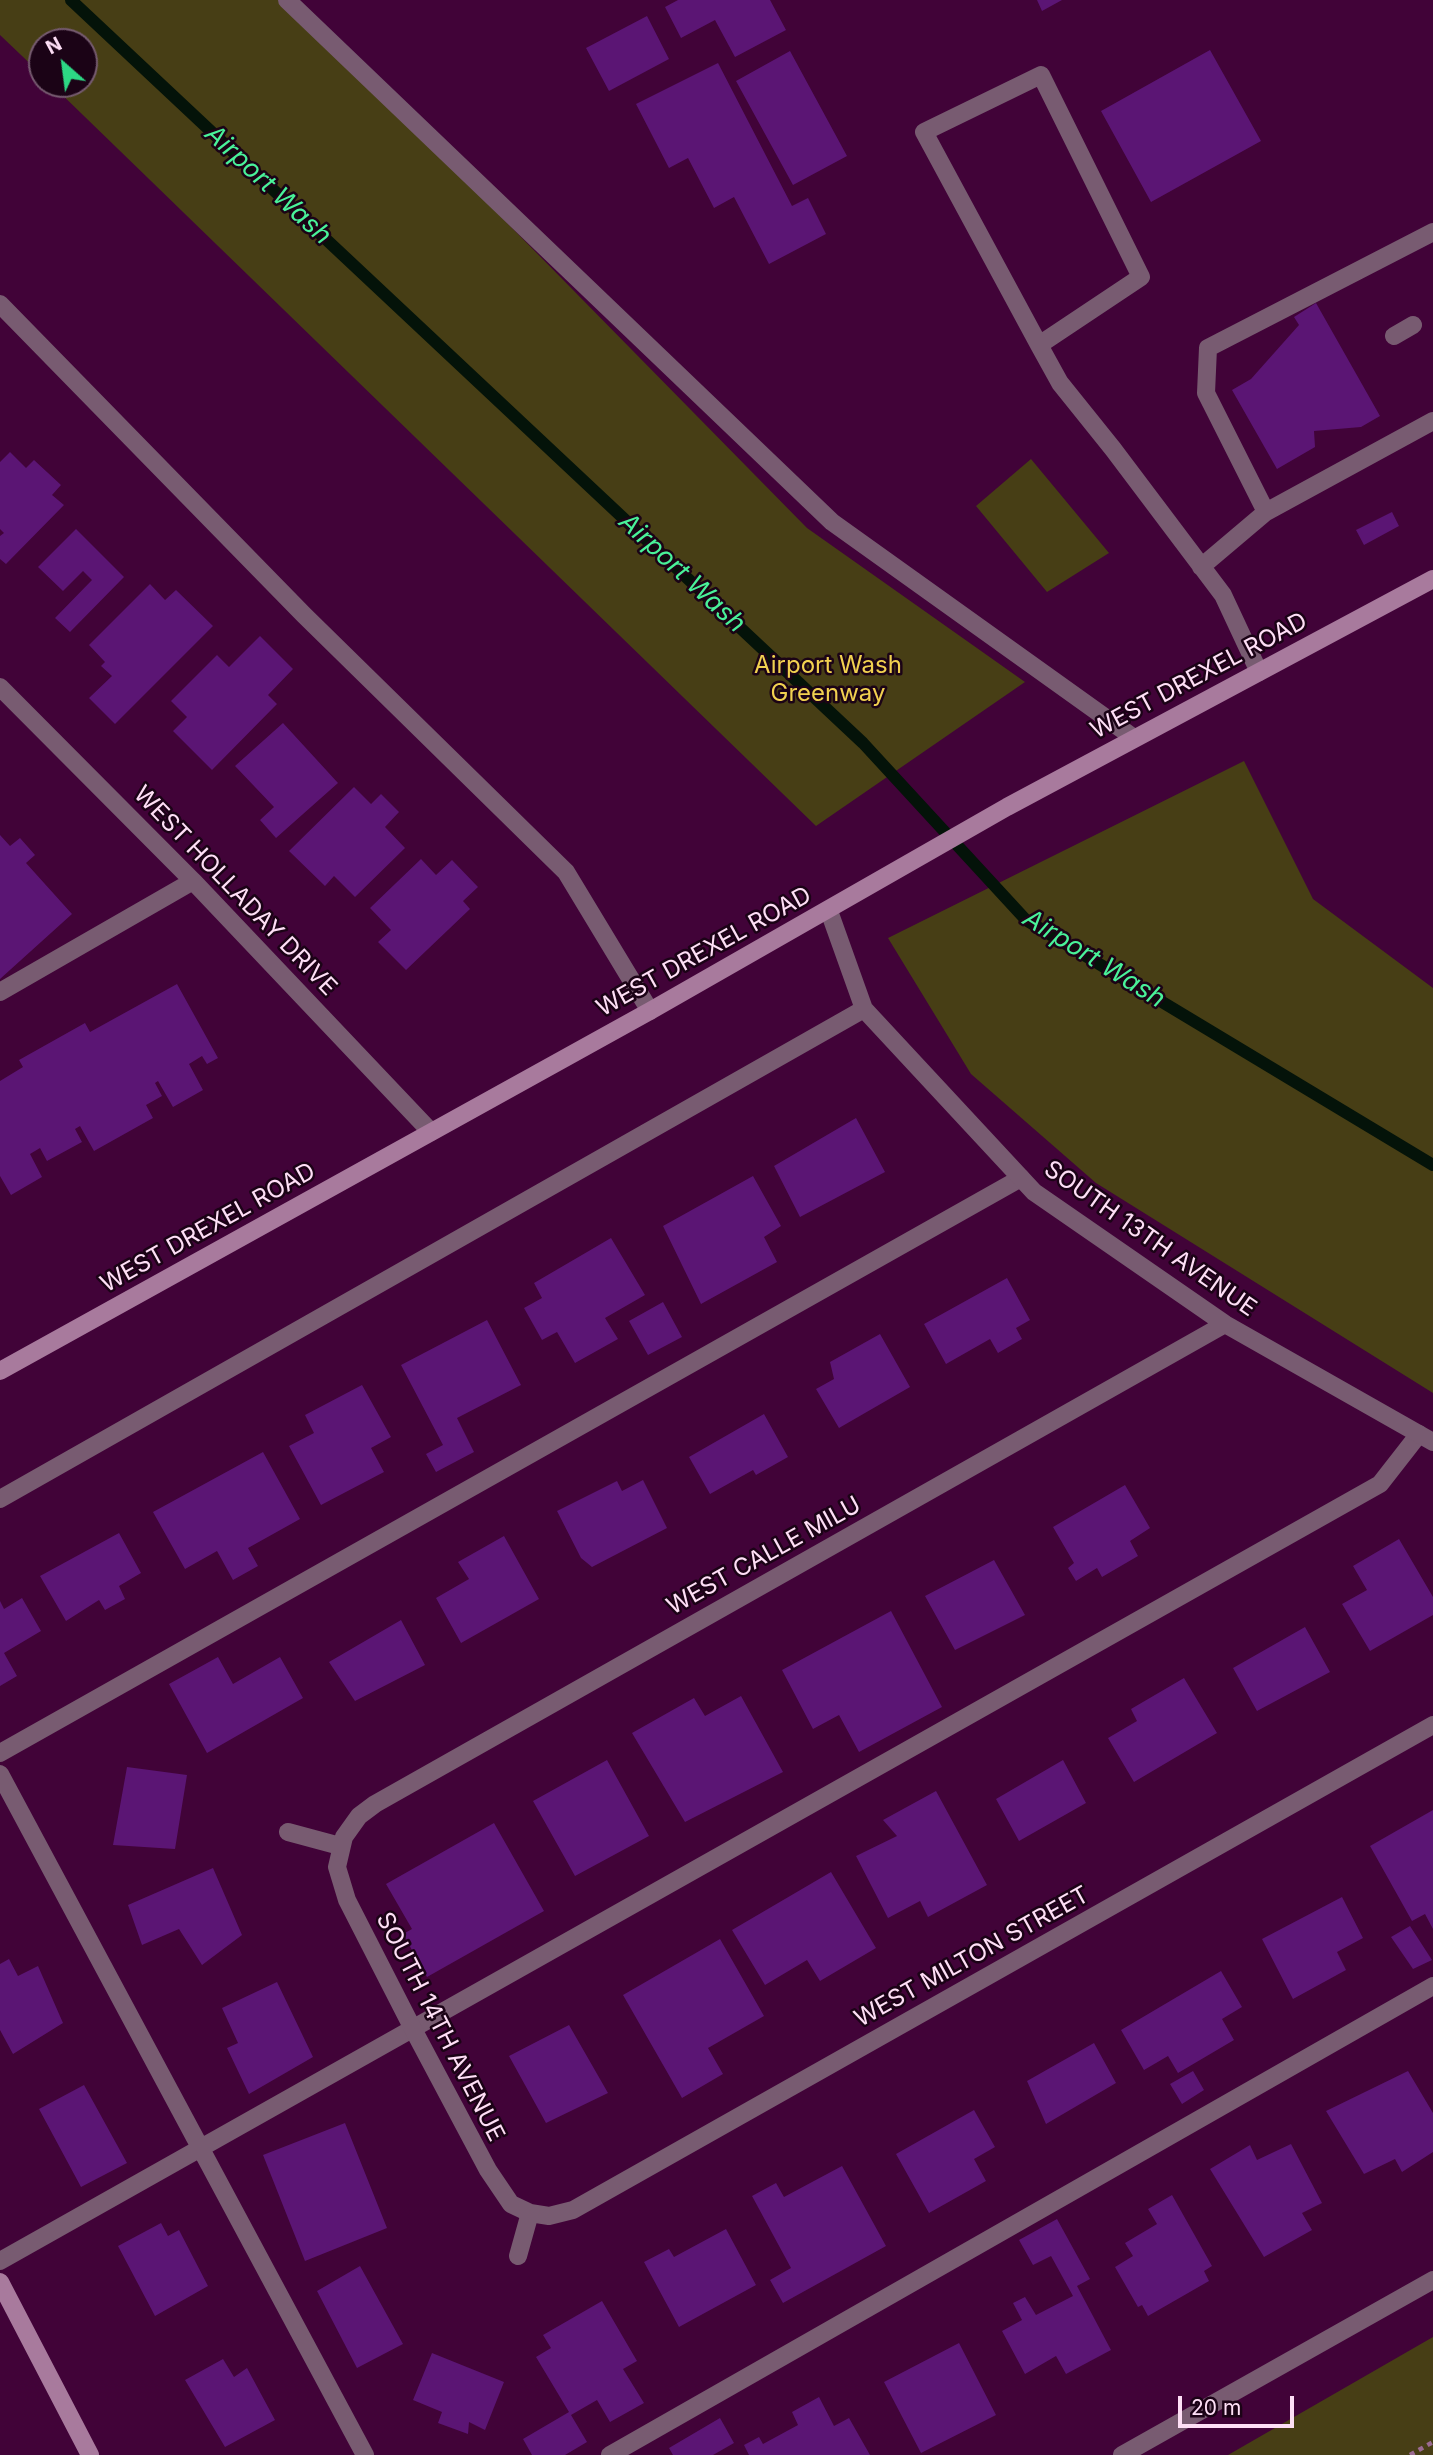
<!DOCTYPE html>
<style>
body{margin:0}
#map{position:relative;width:1433px;height:2455px;overflow:hidden;background:#410338;font-family:Inter,sans-serif}
canvas{display:block}
.north{position:absolute;left:28px;top:28px;width:70px;height:70px;box-sizing:border-box;background:#1b0316;border:2px solid #765b70;border-radius:50%;rotate:332deg;font-size:19px;font-weight:700;line-height:28px;text-align:center;color:#fedff6}
.north::after{content:'';display:block;margin:auto;width:24px;height:32px;background:#2dd884;clip-path:polygon(50% 0,100% 100%,50% 72%,0 100%)}
.scale{position:absolute;left:1178px;top:2396px;width:116px;height:32px;box-sizing:border-box;border:4px solid #fedff6;border-top:0;padding-left:9px;font-size:21px;line-height:24px;white-space:nowrap;color:#fedff6;-webkit-text-stroke:5px #1b0316;paint-order:stroke}
</style>
<div id="map">
<canvas width="1433" height="2455"></canvas>
<div class="north">N</div>
<div class="scale">20 m</div>
</div>
<script>
const g = document.querySelector('canvas').getContext('2d');
g.lineJoin = 'round';
function fill(path, color) {
  g.fillStyle = color;
  g.fill(path, 'evenodd');
}
function shape(rows) {
  const path = new Path2D();
  for (const r of rows) {
    path.moveTo(r[0], r[1]);
    for (let i = 2; i < r.length; i += 2) path.lineTo(r[i], r[i + 1]);
  }
  return path;
}
function strokePath(path, color, width, dash) {
  g.strokeStyle = color;
  g.lineWidth = width;
  g.lineCap = dash ? 'butt' : 'round';
  g.setLineDash(dash || []);
  g.stroke(path);
}
function drawText(font, color, halo, rows, align = 'center') {
  g.font = font + ' Inter,sans-serif';
  g.lineWidth = 5;
  g.setLineDash([]);
  g.textBaseline = 'middle';
  g.strokeStyle = halo;
  g.fillStyle = color;
  for (const [text, x, y, turn = 0] of rows) {
    g.save();
    g.translate(x, y);
    g.rotate((+turn || 0) * Math.PI / 180);
    g.textAlign = isNaN(turn) ? turn : align;
    if (halo) g.strokeText(text, 0, 0);
    g.fillText(text, 0, 0);
    g.restore();
  }
}
const green = shape([
 [0,0,288,0,807,528,1025,682,816,826,51,84,84,84,84,42,42,42,42,75,0,35],
 [1031,459,1109,553,1047,592,976,506],
 [1244,761,1313,899,1433,988,1433,1393,1096,1183,971,1074,888,938],
 [1433,2337,1433,2455,1228,2455]
]);
const stream = shape([
 [71,0,863,743,1026,920,1433,1165]
]);
const building = shape([
 [678,0,770,0,786,30,735,57,715,20,681,38,665,7],
 [1037,0,1062,0,1042,11],
 [647,16,669,59,609,91,586,48],
 [1210,50,1261,141,1151,202,1101,111],
 [790,51,847,156,793,185,736,81],
 [718,63,792,206,808,198,826,234,769,264,734,197,714,208,688,158,669,168,636,104],
 [1316,303,1380,416,1361,427,1314,431,1315,447,1277,469,1232,390,1251,379,1299,325,1294,317],
 [10,452,26,468,34,460,61,485,52,495,64,505,6,564,0,559,0,536,4,533,0,529,0,462],
 [1392,512,1399,526,1364,545,1356,530],
 [76,529,124,577,70,632,55,618,92,580,83,571,63,591,38,567],
 [150,584,165,600,176,590,213,626,115,724,89,698,112,676,101,666,105,662,89,645],
 [260,636,293,669,268,695,277,704,212,770,173,731,187,717,171,701,217,655,229,667],
 [283,723,338,783,276,838,260,820,274,807,235,766],
 [354,787,371,804,381,794,399,812,385,827,405,848,355,897,334,876,325,886,289,851],
 [0,835,10,846,20,838,35,855,26,863,72,914,0,979],
 [421,859,436,875,452,860,478,887,463,901,470,909,406,970,378,942,391,930,370,908],
 [177,984,218,1058,207,1064,202,1056,189,1064,203,1090,173,1107,158,1081,155,1083,162,1096,146,1105,153,1118,94,1151,80,1126,75,1129,82,1142,47,1161,40,1148,30,1154,42,1177,11,1195,0,1176,0,1081,23,1067,19,1060,85,1023,90,1032],
 [856,1118,885,1172,800,1217,774,1166],
 [753,1176,781,1226,764,1237,777,1262,701,1304,663,1226],
 [611,1238,645,1295,605,1318,618,1339,575,1363,557,1332,542,1340,524,1308,542,1298,534,1283],
 [1007,1278,1030,1320,1016,1328,1022,1339,998,1353,990,1339,946,1364,924,1324],
 [663,1302,682,1337,648,1355,629,1321],
 [487,1320,521,1385,457,1418,474,1452,436,1472,426,1454,443,1445,401,1365],
 [880,1334,910,1387,839,1428,816,1389,834,1379,830,1362],
 [362,1385,391,1437,371,1448,384,1472,321,1505,289,1446,314,1433,305,1415],
 [764,1414,788,1457,756,1475,753,1470,710,1494,689,1457],
 [263,1452,300,1519,248,1548,258,1566,233,1580,217,1551,185,1569,153,1512],
 [643,1480,667,1528,592,1567,581,1558,557,1511,617,1481,622,1491],
 [1125,1485,1150,1528,1130,1541,1138,1556,1102,1577,1097,1568,1076,1581,1068,1568,1074,1563,1053,1527],
 [119,1533,141,1573,119,1586,125,1599,105,1610,99,1600,66,1621,40,1576],
 [504,1536,539,1599,461,1643,436,1598,469,1579,458,1562],
 [1399,1539,1433,1597,1433,1615,1370,1651,1342,1604,1367,1590,1353,1566],
 [994,1560,1025,1615,955,1650,925,1596],
 [22,1598,41,1631,4,1653,17,1676,0,1686,0,1601,4,1609],
 [891,1611,942,1707,859,1752,839,1715,813,1729,782,1670],
 [401,1620,425,1665,355,1701,329,1662],
 [1305,1627,1330,1672,1257,1711,1233,1668],
 [218,1657,233,1684,280,1657,303,1698,207,1753,169,1684],
 [1184,1678,1217,1733,1134,1782,1108,1738,1137,1721,1131,1709],
 [741,1696,783,1772,685,1822,632,1733,694,1698,705,1716],
 [607,1760,649,1836,575,1876,533,1801],
 [1063,1760,1086,1803,1019,1841,996,1799],
 [127,1767,187,1775,175,1849,113,1845],
 [936,1791,987,1885,928,1917,920,1901,888,1918,856,1856,897,1836,883,1820],
 [1433,1810,1433,1929,1425,1914,1412,1921,1370,1846],
 [494,1823,544,1911,427,1977,403,1934,412,1929,386,1884],
 [213,1868,242,1935,202,1965,179,1929,142,1945,128,1905],
 [831,1872,876,1948,820,1981,807,1960,765,1985,732,1930],
 [1342,1897,1363,1938,1337,1952,1346,1970,1293,1999,1262,1939],
 [1410,1926,1432,1960,1413,1969,1391,1937],
 [720,1939,764,2016,708,2048,723,2074,682,2098,623,1995],
 [9,1959,18,1976,38,1966,63,2023,13,2054,0,2030,0,1964],
 [1221,1971,1242,2007,1222,2019,1234,2040,1178,2073,1168,2056,1144,2070,1121,2030],
 [277,1982,313,2057,249,2094,227,2048,238,2043,222,2008],
 [569,2025,608,2093,546,2123,509,2056],
 [1094,2043,1116,2083,1046,2124,1027,2081],
 [1193,2071,1204,2090,1182,2104,1170,2084],
 [1408,2071,1433,2113,1433,2152,1402,2172,1395,2159,1364,2174,1326,2111],
 [84,2085,127,2163,81,2187,39,2109],
 [974,2110,995,2147,974,2159,986,2181,929,2213,896,2154],
 [345,2123,387,2228,305,2261,263,2155],
 [1291,2144,1322,2203,1302,2213,1312,2230,1264,2257,1210,2169,1250,2145,1257,2160],
 [842,2166,886,2246,783,2303,770,2280,791,2268,752,2196,776,2183,784,2197],
 [1172,2195,1212,2266,1204,2271,1209,2281,1148,2316,1142,2305,1138,2307,1115,2267,1133,2256,1125,2243,1157,2224,1148,2209],
 [1057,2219,1090,2279,1077,2286,1111,2350,1066,2374,1056,2356,1025,2374,1002,2331,1022,2320,1013,2303,1025,2297,1036,2315,1073,2296,1051,2256,1033,2265,1019,2240],
 [161,2223,168,2236,179,2230,208,2286,155,2316,118,2246],
 [726,2229,756,2285,679,2327,644,2262,669,2249,674,2257],
 [360,2266,403,2344,357,2368,317,2291],
 [602,2301,637,2361,623,2369,644,2403,610,2422,597,2400,571,2415,587,2442,565,2455,532,2455,523,2439,569,2412,536,2357,551,2348,543,2335],
 [959,2343,996,2415,921,2453,884,2382],
 [432,2353,504,2382,485,2430,469,2422,468,2434,438,2423,442,2412,413,2400],
 [223,2359,234,2377,247,2368,275,2420,225,2447,185,2380],
 [819,2397,834,2426,849,2418,870,2455,749,2455,744,2445,759,2437,763,2444,798,2425,792,2412],
 [720,2418,734,2443,713,2455,673,2455,669,2448]
]);
const path = shape([
 [1410,2455,1433,2442]
]);
const lane = shape([
 [287,0,832,522,1134,738],
 [0,304,304,615,566,872,650,1011],
 [1394,336,1413,325],
 [1039,345,1141,277,1041,75,924,132,1039,345,1060,383,1113,449,1223,595,1259,672],
 [1266,512,1206,393,1208,348,1433,232],
 [1201,567,1266,512,1433,421],
 [0,1753,1021,1178],
 [0,1774,365,2455],
 [0,2261,1380,1484,1419,1434],
 [610,2455,1433,1986]
]);
const street = shape([
 [0,687,193,881,431,1132],
 [829,911,864,1009,1034,1192,1225,1324,1433,1442],
 [0,992,193,881],
 [1225,1324,375,1804,359,1816,344,1837,337,1867,347,1900,413,2029,488,2170,511,2204,530,2213,549,2216,573,2210,1433,1725],
 [0,1499,864,1009],
 [288,1832,340,1846],
 [518,2256,530,2213],
 [1122,2455,1433,2280]
]);
const secondary = shape([
 [0,1371,650,1011,1007,807,1433,579],
 [0,2282,90,2455]
]);
const parkNames = [
 ["Airport Wash",828,666],
 ["Greenway",828,694]
];
const streetNames = [
 ["WEST DREXEL ROAD",1199,676,-28],
 ["WEST HOLLADAY DRIVE",235,891,46],
 ["WEST DREXEL ROAD",704,952,-29],
 ["WEST DREXEL ROAD",208,1228,-29],
 ["SOUTH 13TH AVENUE",1150,1239,35],
 ["WEST CALLE MILU",764,1556,-29],
 ["WEST MILTON STREET",972,1957,-29],
 ["SOUTH 14TH AVENUE",440,2027,63]
];
const waterNames = [
 ["Airport Wash",268,185,43],
 ["Airport Wash",682,573,43],
 ["Airport Wash",1094,959,32]
];
fill(green, '#473e15');
strokePath(stream, '#041309', 12);
fill(building, '#5b1574');
strokePath(path, '#9a6a91', 4.5, [5, 5]);
strokePath(lane, '#785b71', 18);
strokePath(street, '#785b71', 18);
strokePath(secondary, '#a87a9d', 18);
drawText('24px', '#f1d150', '#1b0316', parkNames);
drawText('24px', '#fedff6', '#1b0316', streetNames);
drawText('italic 26px', '#49f299', '#1b0316', waterNames);
</script>
